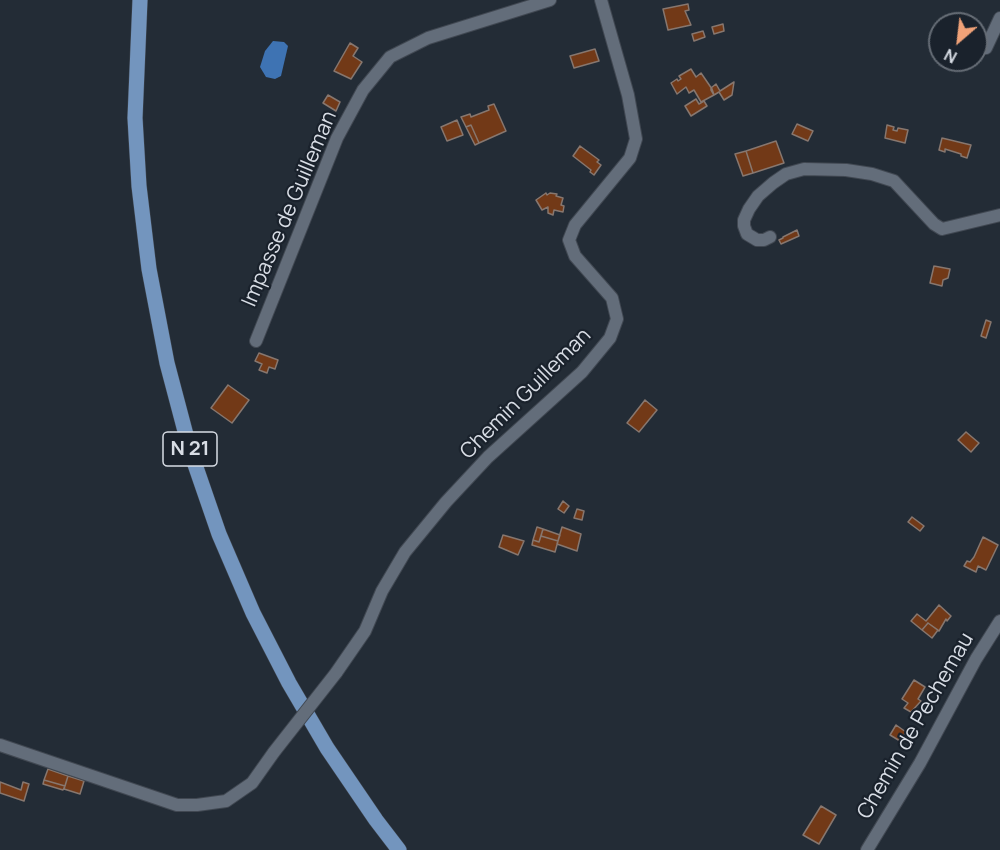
<!DOCTYPE html>
<style>
body{margin:0}
#map{position:relative;width:1000px;height:850px;overflow:hidden;background:#232c36;font-family:Manrope,sans-serif}
canvas{display:block}
.north{position:absolute;left:928px;top:12px;width:60px;height:60px;box-sizing:border-box;background:#1a222c;border:2px solid #666d76;border-radius:50%;rotate:208deg;font-size:16px;font-weight:700;line-height:24px;text-align:center;color:#d8dde5}
.north::after{content:'';display:block;margin:auto;width:21px;height:27px;background:#f0a278;clip-path:polygon(50% 0,100% 100%,50% 72%,0 100%)}
</style>
<div id="map">
<canvas width="1000" height="850"></canvas>
<div class="north">N</div>
</div>
<script>
const g = document.querySelector('canvas').getContext('2d');
g.lineJoin = 'round';
function fill(path, color) {
  g.fillStyle = color;
  g.fill(path, 'evenodd');
}
function shape(rows) {
  const path = new Path2D();
  for (const r of rows) {
    path.moveTo(r[0], r[1]);
    for (let i = 2; i < r.length; i += 2) path.lineTo(r[i], r[i + 1]);
  }
  return path;
}
function strokePath(path, color, width, dash) {
  g.strokeStyle = color;
  g.lineWidth = width;
  g.lineCap = dash ? 'butt' : 'round';
  g.setLineDash(dash || []);
  g.stroke(path);
}
function drawText(font, color, halo, rows, align = 'center') {
  g.font = font + ' Manrope,sans-serif';
  g.lineWidth = 4.5;
  g.setLineDash([]);
  g.textBaseline = 'middle';
  g.strokeStyle = halo;
  g.fillStyle = color;
  for (const [text, x, y, turn = 0] of rows) {
    g.save();
    g.translate(x, y);
    g.rotate((+turn || 0) * Math.PI / 180);
    g.textAlign = isNaN(turn) ? turn : align;
    if (halo) g.strokeText(text, 0, 0);
    g.fillText(text, 0, 0);
    g.restore();
  }
}
const water = shape([
 [273,41,284,42,288,46,281,76,275,79,266,77,260,67,265,51]
]);
const building = shape([
 [688,4,689,10,685,11,691,25,668,30,663,9,688,4],
 [723,24,724,31,714,34,712,27,723,24],
 [703,31,705,37,694,41,692,34,703,31],
 [350,43,358,48,353,56,362,62,351,79,334,71,350,43],
 [595,49,599,61,574,68,570,56,595,49],
 [691,69,696,77,701,73,712,89,714,95,701,102,694,90,689,93,686,87,677,94,671,83,677,79,678,81,681,79,679,76,691,69],
 [734,82,732,95,724,100,719,92,714,95,711,90,711,88,716,84,720,91,734,82],
 [328,95,340,102,336,111,323,103,328,95],
 [696,99,699,104,704,101,707,106,691,116,685,106,696,99],
 [494,104,506,131,479,143,471,125,466,127,461,117,470,114,471,117,489,110,488,106,494,104],
 [457,120,463,135,447,141,441,127,457,120],
 [797,124,813,131,808,141,792,134,797,124],
 [471,125,479,143,475,145,466,127,471,125],
 [887,125,894,127,893,130,897,131,898,128,908,130,905,143,885,138,887,125],
 [942,138,971,145,967,158,961,156,961,154,945,149,945,152,939,150,942,138],
 [776,141,784,163,753,173,746,151,776,141],
 [580,146,599,160,597,162,601,165,594,175,590,172,591,170,573,156,580,146],
 [746,151,753,173,743,176,735,154,746,151],
 [546,193,547,195,550,193,557,194,556,196,563,198,561,205,564,206,563,212,554,210,553,215,548,213,548,207,542,210,536,200,546,193],
 [797,230,799,236,781,244,779,240,783,238,783,237,797,230],
 [934,266,950,269,948,278,943,280,942,286,930,283,934,266],
 [986,320,991,322,986,338,981,336,986,320],
 [259,353,278,360,275,369,269,367,267,373,259,370,262,364,255,361,259,353],
 [228,385,249,400,232,423,211,408,228,385],
 [645,400,657,410,639,432,627,423,645,400],
 [966,432,979,443,971,452,958,440,966,432],
 [563,501,569,506,564,513,558,509,563,501],
 [577,509,584,511,582,520,574,518,577,509],
 [912,517,924,526,920,531,908,522,912,517],
 [537,527,543,529,539,542,533,540,537,527],
 [562,527,581,534,577,551,557,544,562,527],
 [543,529,560,535,558,541,541,536,543,529],
 [503,535,524,541,518,555,499,547,503,535],
 [541,536,558,541,555,552,532,545,533,540,539,542,541,536],
 [983,537,998,545,986,570,978,566,976,572,964,566,967,561,970,562,974,557,983,537],
 [939,605,951,616,947,621,946,619,939,631,928,623,922,630,911,621,917,614,926,621,939,605],
 [928,623,938,630,932,638,922,630,928,623],
 [914,680,925,687,918,699,921,701,911,712,904,708,908,703,902,699,914,680],
 [896,725,906,732,900,741,890,735,896,725],
 [48,769,68,776,65,786,44,780,48,769],
 [68,776,84,781,80,794,64,789,68,776],
 [44,780,65,786,63,790,43,784,44,780],
 [0,782,21,790,23,782,29,784,24,801,0,793,0,782],
 [821,806,836,815,819,844,803,835,821,806]
]);
const street = shape([
 [986,48,1000,18],
 [770,237,764,240,757,240,747,234,744,226,744,220,749,209,758,196,773,183,786,174,804,169,846,170,872,174,894,181,934,224,942,229,1000,215],
 [256,341,337,138,363,90,390,57,428,38,550,0],
 [336,673,365,631,382,591,405,552,446,502,488,457,582,372,610,338,617,319,612,298,575,256,569,240,575,225,630,158,636,139,628,95,601,0],
 [0,745,177,805,197,805,226,801,252,783,274,752],
 [867,850,920,763,976,659,1000,621]
]);
const primary = shape([
 [140,0,135,118,139,186,149,269,167,363,190,450,219,534,253,613,289,683,327,748,376,820,399,850]
]);
const streetBridge = shape([
 [274,752,336,673]
]);
const shields = [
 [190,449,54]
];
const shieldNames = [
 ["N 21",190,449]
];
const streetNames = [
 ["Impasse de Guilleman",290,209,-67],
 ["Chemin Guilleman",526,394,-45],
 ["Chemin de Pechemau",916,726,-60]
];
fill(water, '#3e73b3');
fill(building, '#723917');
strokePath(building, '#87776f', 1.5);
strokePath(street, '#414852', 14);
strokePath(primary, '#414852', 16);
strokePath(street, '#636d7a', 12);
strokePath(primary, '#7395be', 15);
strokePath(streetBridge, '#414852', 14, []);
strokePath(streetBridge, '#636d7a', 12);
for (const [x, y, w] of shields) {
  const box = new Path2D();
  box.roundRect(x - w / 2, y - 17, w, 34, 4.5);
  g.fillStyle = '#1a222c';
  g.fill(box);
  strokePath(box, '#d8dde5', 1.5);
}
drawText('bold 20px', '#d8dde5', null, shieldNames);
drawText('21px', '#d8dde5', '#1a222c', streetNames);
</script>
